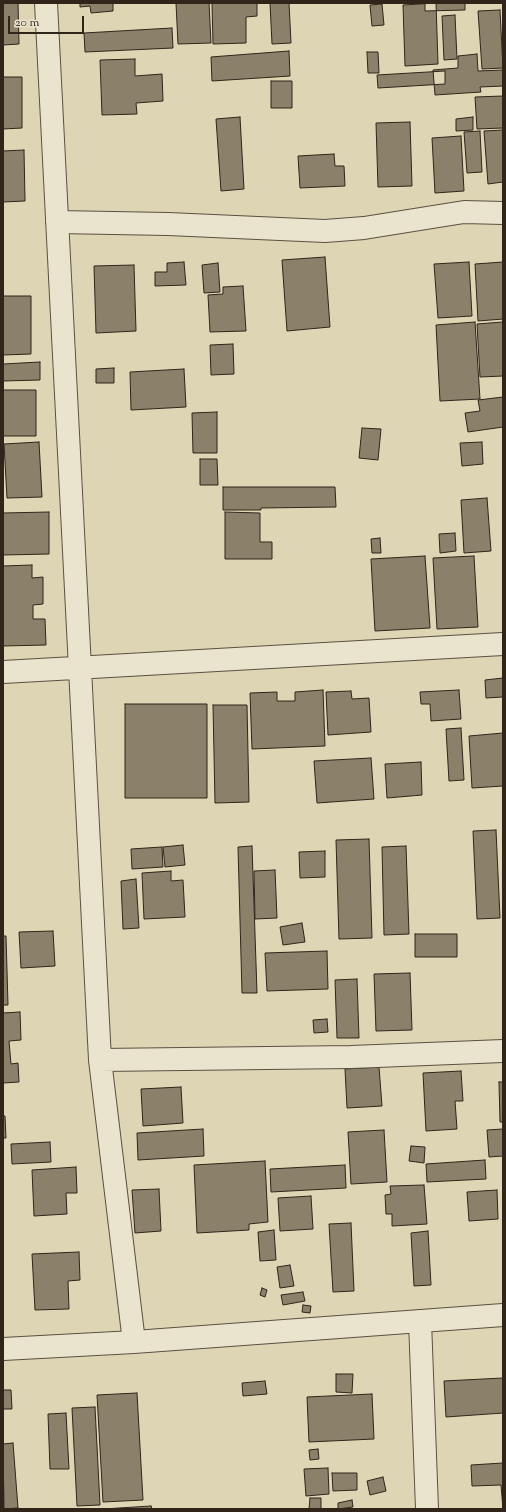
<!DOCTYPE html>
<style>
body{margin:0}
#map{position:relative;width:506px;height:1512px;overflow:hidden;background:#ded5b5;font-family:"Sorts Mill Goudy",serif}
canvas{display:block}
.frame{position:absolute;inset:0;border:4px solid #312419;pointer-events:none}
.scale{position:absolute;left:8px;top:16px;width:76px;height:18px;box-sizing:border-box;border:2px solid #312419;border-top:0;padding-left:5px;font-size:12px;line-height:14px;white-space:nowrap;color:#312419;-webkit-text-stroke:3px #eae4cf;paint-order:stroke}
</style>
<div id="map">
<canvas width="506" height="1512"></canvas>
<div class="frame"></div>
<div class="scale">20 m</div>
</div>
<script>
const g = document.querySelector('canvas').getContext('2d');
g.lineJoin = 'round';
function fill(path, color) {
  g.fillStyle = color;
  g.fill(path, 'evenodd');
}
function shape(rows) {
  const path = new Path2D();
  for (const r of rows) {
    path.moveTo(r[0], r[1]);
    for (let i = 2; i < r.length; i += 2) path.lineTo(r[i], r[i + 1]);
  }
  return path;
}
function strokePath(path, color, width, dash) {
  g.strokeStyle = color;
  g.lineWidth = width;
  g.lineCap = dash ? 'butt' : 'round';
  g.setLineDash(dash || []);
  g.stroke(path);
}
const building = shape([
 [3,3,18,3,19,44,3,45,3,3],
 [80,3,113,3,113,11,91,13,90,6,80,7,80,3],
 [176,3,209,3,211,43,178,44,176,3],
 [212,3,257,3,257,16,246,17,246,43,213,44,212,3],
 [270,3,289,3,291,43,272,44,270,3],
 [425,3,465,3,465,10,425,11,425,3],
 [436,3,438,64,405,66,403,5,436,3],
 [382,4,384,25,372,26,370,5,382,4],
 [500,10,503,68,482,69,478,11,500,10],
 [455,15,457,59,444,60,442,16,455,15],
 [172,28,173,48,85,52,84,33,172,28],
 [289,51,290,76,212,81,211,57,289,51],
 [367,52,378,52,379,73,368,73,367,52],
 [477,54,478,71,503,70,503,86,480,87,481,92,435,95,433,70,458,68,458,56,477,54],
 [135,59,135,76,162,74,163,101,136,103,137,114,102,115,100,60,135,59],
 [445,71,445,84,378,88,377,75,445,71],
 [3,77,22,77,22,128,3,129,3,77],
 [271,81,292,81,292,108,271,108,271,81],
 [503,96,503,128,477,129,475,97,503,96],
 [240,117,244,189,221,191,216,119,240,117],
 [473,117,473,130,456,131,456,119,473,117],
 [410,122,412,186,378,187,376,123,410,122],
 [503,130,503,182,488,184,484,131,503,130],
 [480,131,482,172,467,173,464,132,480,131],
 [461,136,464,191,435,193,432,138,461,136],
 [24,150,25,201,3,202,3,151,24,150],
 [334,154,335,166,344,166,345,186,300,188,298,156,334,154],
 [325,257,330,327,287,331,282,260,325,257],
 [184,262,186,285,155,286,155,272,167,272,167,263,184,262],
 [469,262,472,316,438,318,434,264,469,262],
 [503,262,503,319,478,321,475,264,503,262],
 [218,263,220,292,204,293,202,265,218,263],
 [134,265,136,331,96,333,94,266,134,265],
 [243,286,246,331,210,332,208,295,223,294,223,287,243,286],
 [3,296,31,296,31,354,3,355,3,296],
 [475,322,480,399,440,401,436,325,475,322],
 [503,322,503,376,480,377,477,324,503,322],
 [233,344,234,374,211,375,210,345,233,344],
 [40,362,40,380,3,381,3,364,40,362],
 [114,368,114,383,96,383,96,369,114,368],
 [184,369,186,407,131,410,130,372,184,369],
 [3,390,36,390,36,436,3,436,3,390],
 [503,397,503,427,468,432,465,413,480,411,478,400,503,397],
 [217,412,217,453,193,453,192,413,217,412],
 [362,428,381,429,378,460,359,458,362,428],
 [39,442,42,497,7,498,4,444,39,442],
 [482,442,483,464,462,466,460,443,482,442],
 [200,459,217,459,218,485,200,485,200,459],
 [223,487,335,487,336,507,261,508,261,510,223,510,223,487],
 [487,498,491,551,464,553,461,500,487,498],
 [49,512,49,554,3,555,3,513,49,512],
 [225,512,260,513,260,542,272,542,272,559,225,559,225,512],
 [455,533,456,551,440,553,439,534,455,533],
 [380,538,381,553,372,553,371,539,380,538],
 [425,556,430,628,375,631,371,559,425,556],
 [474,556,478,627,437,629,433,558,474,556],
 [32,565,32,578,43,577,43,604,33,605,33,619,45,619,46,645,3,646,3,566,32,565],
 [503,678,503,697,486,698,485,680,503,678],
 [323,690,325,746,252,749,250,693,277,692,277,701,295,701,295,692,323,690],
 [459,690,461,719,431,721,430,704,421,704,420,692,459,690],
 [351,691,352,699,369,698,371,732,328,735,326,692,351,691],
 [125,704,207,704,207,798,125,798,125,704],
 [213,705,247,705,249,802,215,803,213,705],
 [461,728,464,780,449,781,446,729,461,728],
 [503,733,503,786,472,788,469,736,503,733],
 [371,758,374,799,317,803,314,761,371,758],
 [421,762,422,795,387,798,385,764,421,762],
 [496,830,500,918,477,919,473,831,496,830],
 [369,839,372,938,339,939,336,840,369,839],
 [183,845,185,865,165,867,163,847,183,845],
 [252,846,257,993,242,993,238,847,252,846],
 [406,846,409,934,384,935,382,847,406,846],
 [162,847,163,867,132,869,131,849,162,847],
 [325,851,325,877,300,878,299,852,325,851],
 [275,870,277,918,255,919,254,871,275,870],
 [171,871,171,881,183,880,185,917,144,919,142,873,171,871],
 [136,879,139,928,123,929,121,881,136,879],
 [302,923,305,942,283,945,280,927,302,923],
 [53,931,55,966,21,968,19,932,53,931],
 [415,934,457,934,457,957,415,957,415,934],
 [3,936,6,936,8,1005,3,1005,3,936],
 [327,951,328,989,267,991,265,953,327,951],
 [410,973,412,1030,376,1031,374,974,410,973],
 [357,979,359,1038,337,1038,335,980,357,979],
 [20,1012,21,1040,9,1041,11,1064,18,1063,19,1082,3,1083,3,1013,20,1012],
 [327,1019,328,1032,314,1033,313,1020,327,1019],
 [379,1067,382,1106,347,1108,345,1069,379,1067],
 [461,1071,463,1101,455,1101,457,1129,426,1131,423,1073,461,1071],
 [499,1082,503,1082,503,1122,500,1122,499,1082],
 [181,1087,183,1123,143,1126,141,1089,181,1087],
 [3,1116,5,1116,6,1138,3,1138,3,1116],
 [203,1129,204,1156,138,1160,137,1133,203,1129],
 [503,1129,503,1156,489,1157,487,1130,503,1129],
 [384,1130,387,1182,351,1184,348,1132,384,1130],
 [50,1142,51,1162,12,1164,11,1144,50,1142],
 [411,1146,425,1147,424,1163,409,1161,411,1146],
 [485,1160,486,1179,427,1182,426,1164,485,1160],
 [265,1161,268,1222,249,1224,249,1230,197,1233,194,1165,265,1161],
 [345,1165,346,1188,271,1192,270,1169,345,1165],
 [76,1167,77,1193,66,1193,67,1214,34,1216,32,1170,76,1167],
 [424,1185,427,1224,392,1226,392,1214,386,1214,385,1195,391,1194,390,1186,424,1185],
 [159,1189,161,1231,135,1233,132,1190,159,1189],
 [497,1190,498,1219,469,1221,467,1192,497,1190],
 [311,1196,313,1229,280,1231,278,1198,311,1196],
 [351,1223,354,1291,333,1292,329,1224,351,1223],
 [274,1230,276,1260,260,1261,258,1232,274,1230],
 [428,1231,431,1285,414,1286,411,1233,428,1231],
 [79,1252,80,1280,68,1281,69,1309,35,1310,32,1254,79,1252],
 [290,1265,294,1286,280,1288,277,1267,290,1265],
 [262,1288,267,1290,265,1297,260,1295,262,1288],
 [303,1292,305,1301,283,1305,281,1295,303,1292],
 [303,1305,311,1306,310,1313,302,1312,303,1305],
 [336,1374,353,1374,352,1393,336,1392,336,1374],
 [503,1378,503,1413,446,1417,444,1381,503,1378],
 [265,1381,267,1394,243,1396,242,1383,265,1381],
 [3,1390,11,1390,12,1409,3,1409,3,1390],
 [137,1393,143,1500,103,1502,97,1395,137,1393],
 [372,1394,374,1439,309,1442,307,1397,372,1394],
 [95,1407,100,1505,77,1506,72,1408,95,1407],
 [66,1413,69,1469,50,1469,48,1414,66,1413],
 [13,1443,18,1508,4,1509,3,1444,13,1443],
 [318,1449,319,1459,310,1460,309,1450,318,1449],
 [503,1463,503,1509,501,1485,472,1486,471,1465,503,1463],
 [328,1468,329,1494,306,1496,304,1469,328,1468],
 [332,1473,357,1473,357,1490,333,1491,332,1473],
 [383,1477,386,1491,370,1495,367,1481,383,1477],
 [310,1498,321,1498,321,1509,309,1509,310,1498],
 [352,1500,353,1507,338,1509,338,1503,352,1500],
 [151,1506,152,1509,103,1509,151,1506]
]);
const street = shape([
 [46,3,100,1060,134,1342],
 [57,222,168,224,325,231,364,228,464,212,503,213],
 [3,672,503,644],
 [100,1060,351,1057,503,1051],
 [420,1321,427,1509],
 [3,1349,134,1342,503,1315]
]);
fill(building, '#8b806a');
strokePath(building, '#312419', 1);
strokePath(street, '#5c5040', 24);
strokePath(street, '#eae4cf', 22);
</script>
